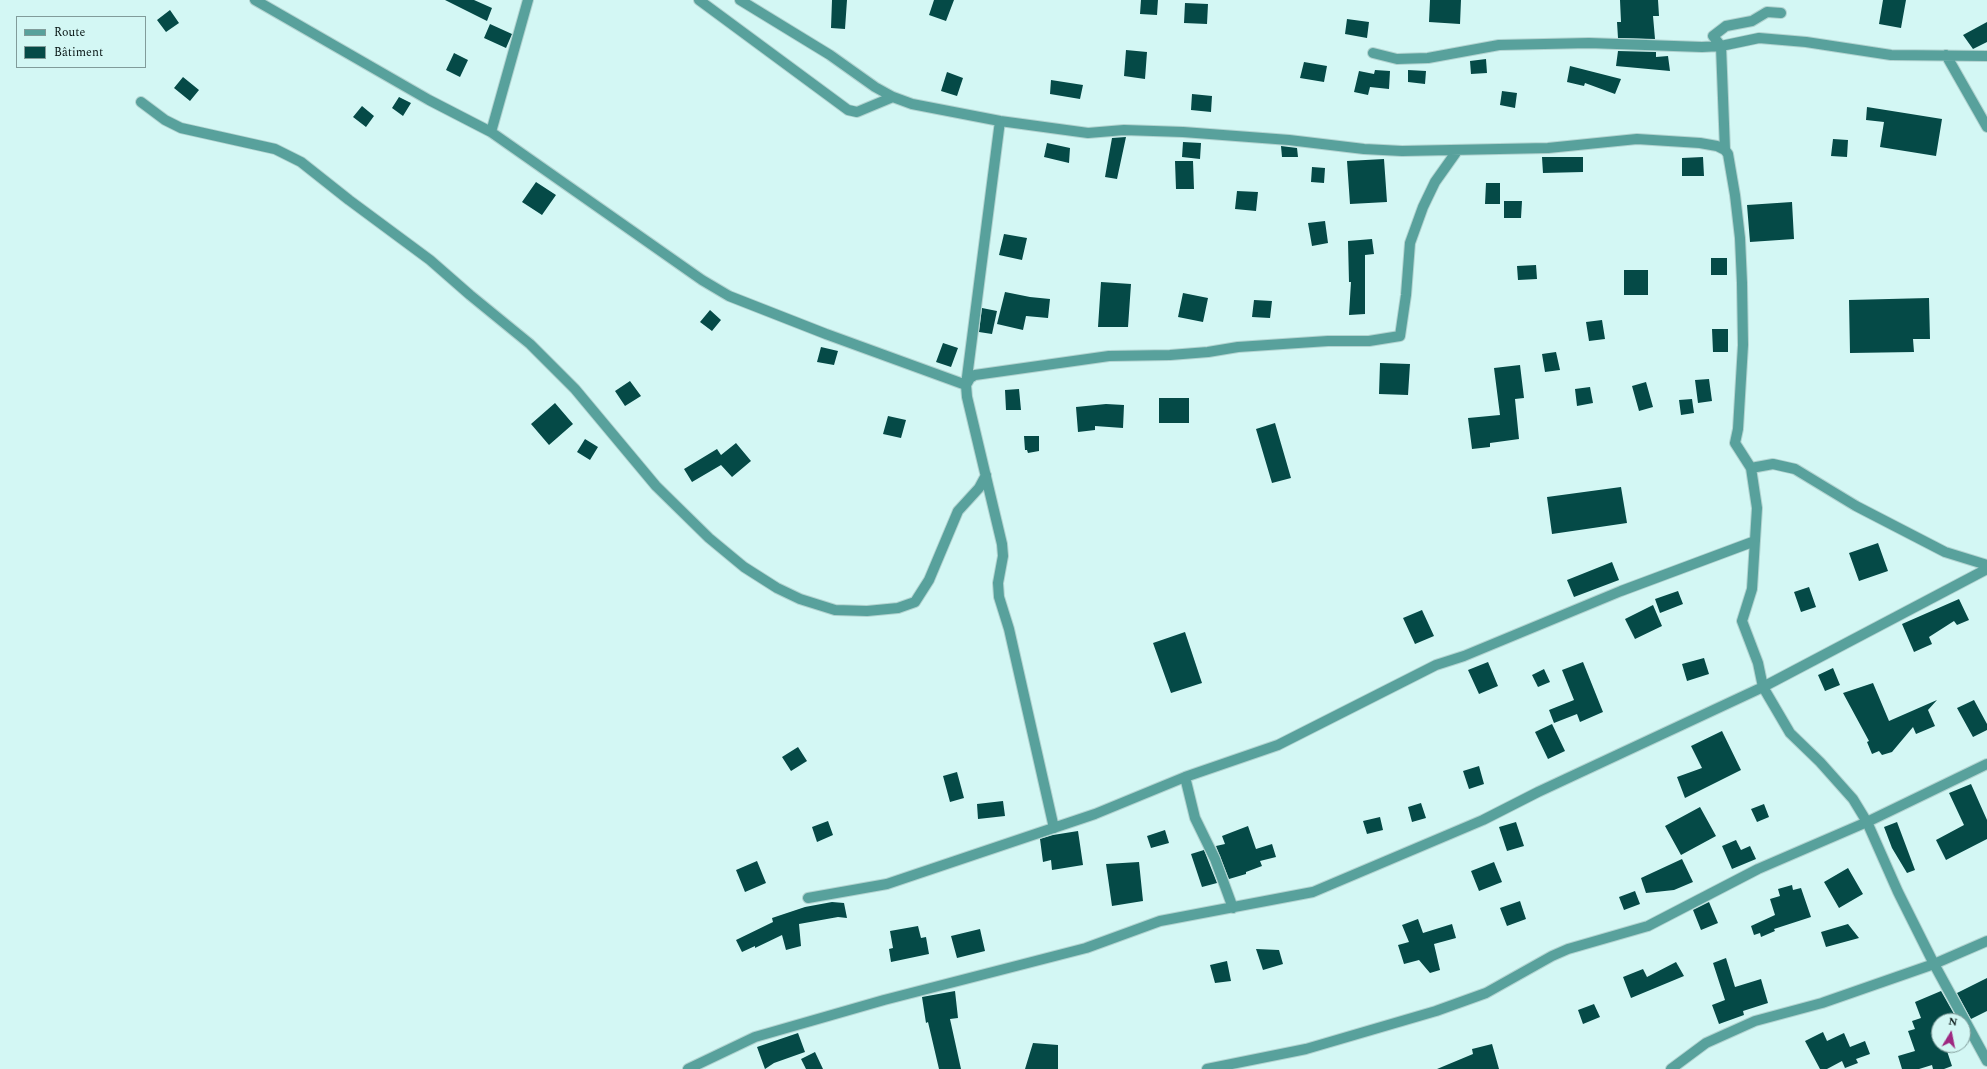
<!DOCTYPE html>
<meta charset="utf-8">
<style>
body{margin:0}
#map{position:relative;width:1987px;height:1069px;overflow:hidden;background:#d3f7f4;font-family:Spectral,serif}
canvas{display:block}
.legend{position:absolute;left:16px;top:16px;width:130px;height:52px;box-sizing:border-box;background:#d3f7f4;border:1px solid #819c9a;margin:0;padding:5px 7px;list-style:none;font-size:12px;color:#061312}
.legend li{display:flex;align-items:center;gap:8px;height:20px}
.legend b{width:20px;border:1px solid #819c9a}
.north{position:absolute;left:1931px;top:1013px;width:40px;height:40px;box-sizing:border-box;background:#d3f7f4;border:1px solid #819c9a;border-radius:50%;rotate:10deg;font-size:11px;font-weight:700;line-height:16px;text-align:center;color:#061312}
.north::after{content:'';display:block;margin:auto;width:14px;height:18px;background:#9e2881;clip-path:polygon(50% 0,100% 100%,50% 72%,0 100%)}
</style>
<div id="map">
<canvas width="1987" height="1069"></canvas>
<ul class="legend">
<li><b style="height:5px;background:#58a19c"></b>Route</li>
<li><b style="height:11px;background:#054a47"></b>Bâtiment</li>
</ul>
<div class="north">N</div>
</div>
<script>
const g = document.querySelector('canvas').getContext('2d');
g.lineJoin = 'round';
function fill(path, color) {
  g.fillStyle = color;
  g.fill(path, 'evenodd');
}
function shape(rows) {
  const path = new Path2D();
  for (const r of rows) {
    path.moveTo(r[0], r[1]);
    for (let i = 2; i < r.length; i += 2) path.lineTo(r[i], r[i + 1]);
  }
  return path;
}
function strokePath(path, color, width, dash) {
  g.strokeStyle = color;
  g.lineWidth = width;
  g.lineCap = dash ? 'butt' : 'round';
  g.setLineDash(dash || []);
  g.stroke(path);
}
const building = shape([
 [445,0,474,0,492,8,487,21],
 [832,0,847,0,845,29,831,28],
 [934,0,954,0,946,21,929,15],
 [1141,0,1158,0,1157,15,1140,14],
 [1430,0,1461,0,1460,24,1429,22],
 [1620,0,1658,0,1659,16,1653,16,1655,39,1618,38,1617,22,1621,22],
 [1883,0,1906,0,1901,28,1879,24],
 [1185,3,1208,4,1207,24,1184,23],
 [170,10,179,23,166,32,157,20],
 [1347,19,1369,22,1367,38,1345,34],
 [1987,22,1987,42,1973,49,1963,35],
 [490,24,512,34,506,48,484,38],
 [1126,50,1147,52,1145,79,1124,76],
 [1618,51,1656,52,1656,57,1668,56,1670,71,1616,66],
 [454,53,468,60,460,77,446,70],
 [1486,59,1487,73,1471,74,1470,61],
 [1304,62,1327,66,1324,82,1300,78],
 [1570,66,1621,79,1615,94,1585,83,1584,86,1567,82],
 [1375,70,1390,71,1389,89,1370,87,1368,95,1354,92,1359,71,1374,74],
 [1408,70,1426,71,1425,84,1408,82],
 [947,72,963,78,957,96,941,91],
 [183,77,199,90,190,101,174,88],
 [1051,80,1083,85,1080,99,1050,94],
 [1502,91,1517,93,1515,108,1500,105],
 [1192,94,1212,96,1211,112,1191,110],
 [399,97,411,103,403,116,392,108],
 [362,106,374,116,366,127,353,117],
 [1867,107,1942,119,1936,156,1880,147,1884,122,1866,120],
 [1126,137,1117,179,1105,177,1112,138],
 [1833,139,1848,140,1847,157,1831,156],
 [1183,142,1201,143,1200,159,1182,157],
 [1047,143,1070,148,1069,163,1044,157],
 [1281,146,1297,148,1298,157,1282,157],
 [1542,157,1583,157,1583,172,1543,173],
 [1703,157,1704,176,1682,176,1682,158],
 [1384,159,1387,202,1350,204,1347,161],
 [1175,161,1193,161,1194,189,1176,189],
 [1312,167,1325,168,1324,183,1311,182],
 [536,182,556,195,542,215,522,202],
 [1486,183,1500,183,1500,204,1485,204],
 [1237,191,1258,192,1256,211,1235,209],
 [1504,201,1522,201,1521,218,1504,218],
 [1792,202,1794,239,1750,242,1747,205],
 [1325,221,1328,243,1312,246,1308,223],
 [1004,234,1027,238,1022,260,999,255],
 [1372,239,1374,254,1365,255,1365,314,1349,315,1351,282,1349,282,1348,241],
 [1711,258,1727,258,1727,275,1711,275],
 [1536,265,1537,279,1518,280,1517,266],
 [1624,270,1648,270,1648,295,1624,295],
 [1101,282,1131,284,1128,327,1098,327],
 [1005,292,1030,297,1050,299,1048,318,1026,316,1023,330,997,324],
 [1183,293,1208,298,1203,322,1178,317],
 [1929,298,1930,339,1913,339,1914,352,1850,353,1849,300],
 [1254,300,1272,301,1270,318,1252,317],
 [982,308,997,311,992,334,979,332],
 [710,310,721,320,712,331,700,322],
 [1602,320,1605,339,1589,341,1586,322],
 [1712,329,1728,329,1728,352,1713,352],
 [943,343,958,348,951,367,936,362],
 [821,347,838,351,834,365,817,362],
 [1556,352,1560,370,1545,372,1542,354],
 [1380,363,1410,364,1408,395,1379,394],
 [1520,365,1524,398,1515,399,1519,439,1490,443,1490,447,1472,449,1468,418,1500,415,1494,368],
 [1709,379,1712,401,1698,403,1695,380],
 [630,381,641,396,625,406,615,391],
 [1646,382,1653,407,1639,411,1632,386],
 [1590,387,1593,403,1577,406,1575,389],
 [1019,389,1021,410,1006,410,1005,390],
 [1159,398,1189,398,1189,423,1159,423],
 [1692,399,1694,413,1681,415,1679,400],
 [555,403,573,424,549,445,531,424],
 [1106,404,1124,405,1123,428,1095,426,1095,430,1078,432,1076,407],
 [888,416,906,420,901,438,883,434],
 [1275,423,1291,478,1272,483,1256,429],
 [1024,436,1039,436,1039,451,1028,453,1027,450,1025,450],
 [585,439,598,447,590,460,577,452],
 [736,443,751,461,732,477,721,465,692,482,684,469,717,449,721,455],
 [1621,487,1627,523,1552,534,1547,497],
 [1878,543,1888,571,1859,581,1849,553],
 [1612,562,1619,580,1574,597,1567,580],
 [1809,587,1816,607,1801,612,1794,592],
 [1678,591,1683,604,1660,613,1655,599],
 [1959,599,1969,620,1957,625,1954,621,1929,637,1932,644,1914,652,1902,624],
 [1653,605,1662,626,1635,639,1625,619],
 [1422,610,1434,636,1415,644,1403,618],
 [1185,632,1202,683,1171,693,1153,643],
 [1704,658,1709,674,1687,681,1682,664],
 [1488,662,1498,686,1479,694,1468,670],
 [1583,662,1603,712,1580,722,1577,714,1554,723,1549,710,1574,700,1562,670],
 [1833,668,1840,685,1825,691,1818,675],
 [1544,669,1550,682,1538,687,1532,675],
 [1873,683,1889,721,1937,700,1928,710,1935,726,1916,734,1913,727,1892,752,1882,755,1879,751,1872,754,1867,742,1869,741,1843,693],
 [1974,700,1987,724,1987,730,1973,737,1957,708],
 [1552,724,1565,751,1548,759,1535,732],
 [1722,731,1741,770,1685,798,1677,777,1702,768,1691,746],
 [798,747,807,761,791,771,782,757],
 [1479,766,1484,784,1469,789,1463,771],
 [957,772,964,798,950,802,943,776],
 [1971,784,1987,820,1987,839,1946,860,1936,840,1964,825,1949,793],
 [1003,801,1005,816,978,819,977,804],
 [1421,803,1426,818,1412,822,1408,807],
 [1764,804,1769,817,1757,822,1751,809],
 [1700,807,1716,836,1681,855,1665,826],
 [1380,817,1383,830,1367,834,1363,821],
 [828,821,833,835,817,842,812,827],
 [1516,822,1524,846,1507,851,1499,827],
 [1897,822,1915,870,1907,873,1892,848,1884,827],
 [1248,826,1256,849,1272,844,1276,857,1260,861,1262,866,1246,872,1246,874,1229,879,1216,846,1225,844,1222,836],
 [1165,830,1169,843,1151,848,1147,836],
 [1078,831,1083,865,1052,870,1051,860,1043,862,1040,839,1053,835],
 [1736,840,1741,850,1750,846,1756,859,1732,869,1722,846],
 [1204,850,1217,883,1202,887,1191,854],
 [1682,859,1693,882,1674,890,1646,893,1641,878],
 [757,861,766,883,745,892,736,870],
 [1139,862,1143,901,1112,906,1106,864],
 [1494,862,1502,882,1479,891,1471,871],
 [1848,868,1863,894,1839,908,1824,882],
 [1792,885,1793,890,1801,888,1811,917,1774,929,1775,931,1761,937,1760,933,1754,935,1751,926,1775,915,1770,899,1780,896,1778,889],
 [1635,891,1640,904,1624,910,1619,897],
 [1520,901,1526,919,1507,926,1500,908],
 [832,902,844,903,847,918,838,917,799,924,801,946,786,950,782,935,755,948,755,946,742,952,736,940,773,922,772,918,805,907],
 [1709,902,1718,923,1701,930,1693,910],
 [1418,919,1423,933,1452,924,1456,938,1434,944,1440,970,1430,973,1419,960,1404,964,1398,945,1409,942,1402,925],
 [1848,924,1859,938,1826,947,1821,932],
 [918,926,921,938,926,937,929,954,891,962,889,949,893,948,890,931],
 [980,929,985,951,957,958,951,936],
 [1256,949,1279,950,1283,964,1263,970],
 [1726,958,1735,987,1761,979,1768,1003,1743,1011,1744,1015,1719,1024,1712,1005,1725,1000,1713,963],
 [1227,961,1231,981,1215,983,1210,965],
 [1676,962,1684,976,1631,998,1623,977,1643,969,1647,977],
 [1987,978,1987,1011,1971,1019,1957,993],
 [955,991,958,1018,950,1019,961,1069,939,1069,928,1022,926,1023,922,997],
 [1941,991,1958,1021,1937,1021,1939,1027,1939,1045,1945,1045,1952,1066,1944,1069,1933,1069,1932,1065,1919,1069,1902,1069,1898,1056,1915,1051,1908,1031,1915,1029,1912,1021,1921,1018,1915,1002],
 [1594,1004,1600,1017,1583,1024,1578,1010],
 [1823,1032,1827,1041,1844,1033,1850,1047,1865,1041,1870,1054,1856,1059,1858,1063,1845,1068,1842,1061,1827,1069,1820,1069,1805,1041],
 [798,1033,805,1052,774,1063,765,1069,757,1047],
 [1033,1043,1058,1045,1058,1069,1025,1069],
 [1492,1044,1499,1069,1437,1069,1473,1054,1472,1049],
 [815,1052,823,1069,806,1069,801,1059]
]);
const minor = shape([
 [255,0,429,100,491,132,702,280,729,296,826,334,966,385],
 [699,0,848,110,857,112,893,97],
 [740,0,830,55,875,87,893,97,912,104,1000,121,1088,133,1124,130,1183,132,1289,140,1364,149,1402,151,1548,148,1637,139,1700,143,1717,146,1725,150,1728,154,1735,195,1740,238,1742,283,1743,345,1738,429,1735,443,1751,468,1757,508,1752,589,1742,621,1758,663,1763,687,1790,733,1820,762,1853,799,1867,822,1898,892,1934,964,1987,1061],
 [1373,53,1397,59,1428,58,1499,45,1589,43,1702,47,1721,46,1759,38,1806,42,1891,55,1987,56],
 [1946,55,1987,127],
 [141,102,165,120,181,128,275,149,301,162,349,200,430,260,470,295,530,344,575,389,656,486,709,538,744,567,777,588,800,599,835,610,867,611,898,608,915,602,929,580,958,511,979,488,986,475],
 [1000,121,966,385,967,397,1002,544,1003,556,998,583,999,597,1009,629,1054,828],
 [491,132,528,0],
 [1725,150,1721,46,1713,36,1726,26,1752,21,1767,12,1781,13],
 [966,385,970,378,975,375,1109,356,1170,355,1208,352,1238,347,1328,341,1369,341,1400,336,1406,295,1410,243,1423,207,1435,182,1457,151],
 [1751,468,1773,464,1795,469,1856,506,1945,552,1987,565],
 [1185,777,1195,818,1215,859,1233,908],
 [808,898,887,884,1095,814,1185,777,1278,745,1436,665,1464,656,1621,591,1755,541],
 [688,1069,755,1037,884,1000,1086,948,1160,921,1313,892,1483,820,1538,792,1763,687,1987,569],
 [1207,1069,1306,1049,1436,1011,1486,993,1552,956,1568,949,1648,926,1758,869,1867,822,1987,764],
 [1671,1069,1706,1043,1755,1021,1822,1003,1934,964,1987,941]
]);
fill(building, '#054a47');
strokePath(minor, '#b2d3d0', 12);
strokePath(minor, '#58a19c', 10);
</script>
